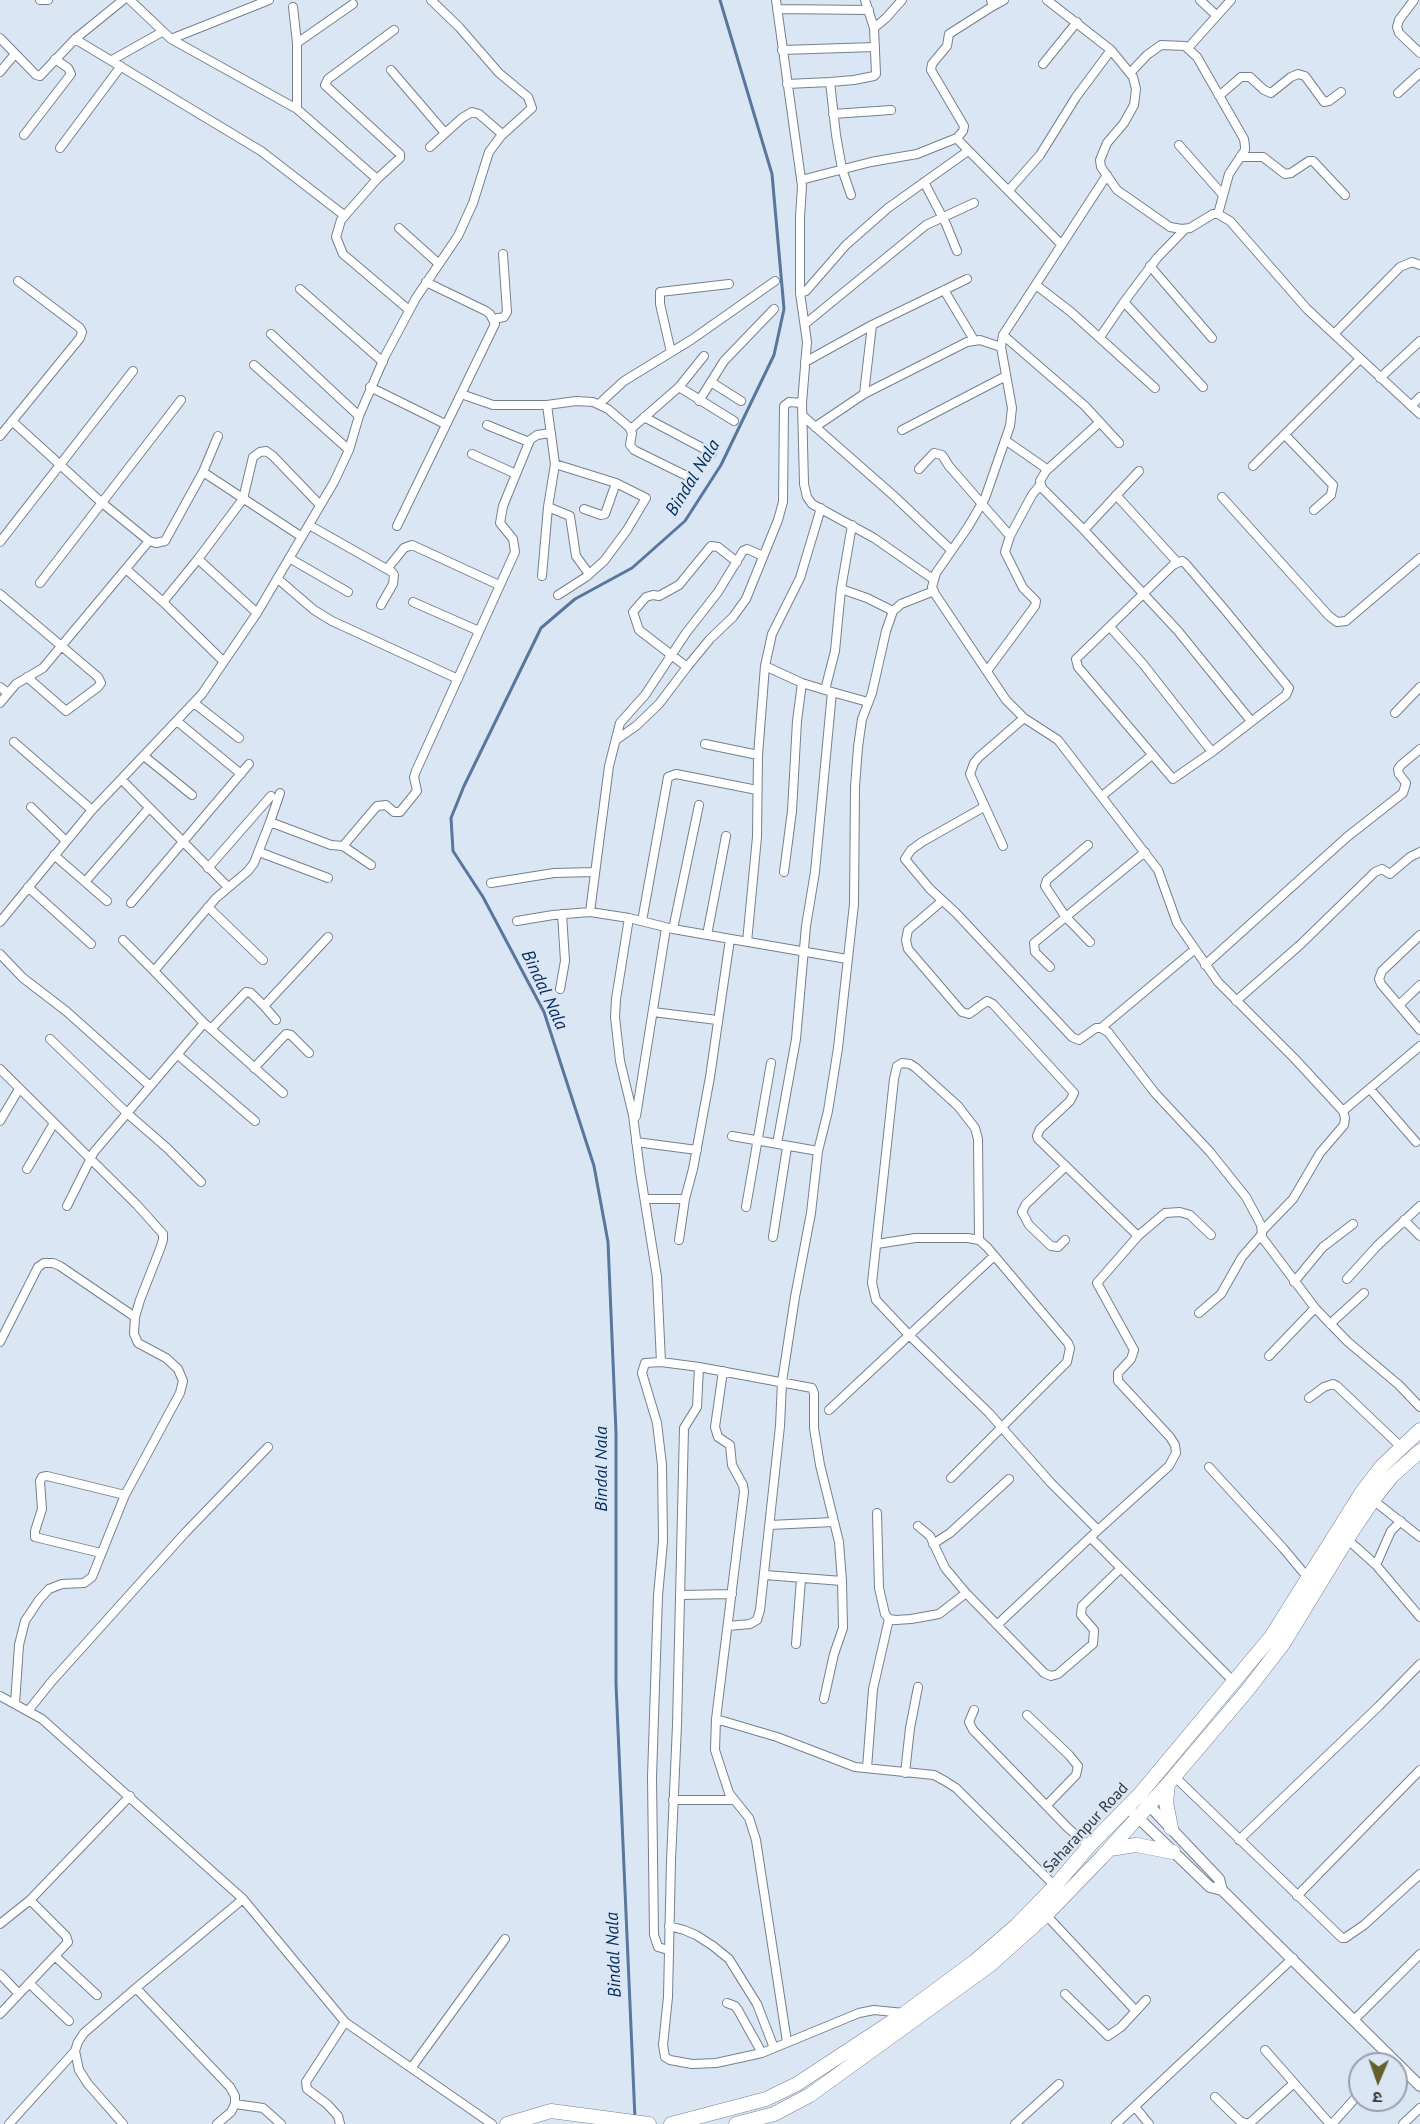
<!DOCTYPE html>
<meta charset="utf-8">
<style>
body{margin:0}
#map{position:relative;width:1420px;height:2124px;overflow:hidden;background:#dbe6f5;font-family:"PT Sans","Noto Sans Devanagari",sans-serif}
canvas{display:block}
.north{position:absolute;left:1348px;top:2052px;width:60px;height:60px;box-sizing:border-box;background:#dbe6f5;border:2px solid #98a0ac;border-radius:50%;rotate:182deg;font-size:16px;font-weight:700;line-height:24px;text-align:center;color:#34383e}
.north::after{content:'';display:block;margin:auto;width:21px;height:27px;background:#63602c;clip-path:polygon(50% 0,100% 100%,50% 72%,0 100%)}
</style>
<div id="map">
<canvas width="1420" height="2124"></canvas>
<div class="north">उ</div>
</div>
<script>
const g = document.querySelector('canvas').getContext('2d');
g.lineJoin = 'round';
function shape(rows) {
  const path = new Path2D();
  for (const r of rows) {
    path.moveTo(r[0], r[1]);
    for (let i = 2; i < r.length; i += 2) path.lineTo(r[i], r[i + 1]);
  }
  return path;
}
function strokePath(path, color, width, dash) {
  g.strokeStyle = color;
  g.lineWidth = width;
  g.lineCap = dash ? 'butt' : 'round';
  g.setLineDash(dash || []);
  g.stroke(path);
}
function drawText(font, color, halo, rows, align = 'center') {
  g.font = font + ' "PT Sans",sans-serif';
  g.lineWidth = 4.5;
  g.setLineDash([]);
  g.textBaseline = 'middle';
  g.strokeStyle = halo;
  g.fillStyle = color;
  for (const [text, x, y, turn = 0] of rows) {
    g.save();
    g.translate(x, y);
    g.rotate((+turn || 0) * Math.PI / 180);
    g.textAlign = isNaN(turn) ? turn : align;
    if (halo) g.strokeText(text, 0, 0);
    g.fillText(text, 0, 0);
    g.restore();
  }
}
const stream = shape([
 [635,2119,616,1684,616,1433,608,1242,594,1166,544,1012,483,897,453,851,451,818,464,786,541,628,575,599,632,568,685,521,721,465,774,355,784,309,772,174,720,0]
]);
const minor = shape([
 [40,0,48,0],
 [130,0,171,39,297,109,377,179],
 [776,0,802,186,800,217,800,293,807,342,802,403,804,484,807,497,812,504,874,538,933,579],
 [991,0,993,6,949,34,947,46,932,64,931,70,964,126,963,131,957,138,960,142,1061,244],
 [1047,0,1111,50,1133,77,1136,89,1134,105,1124,123,1107,143,1100,160,1101,167,1117,190,1170,227,1182,229,1190,228,1213,214,1218,214,1230,221,1307,309,1420,414],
 [1200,0,1216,15],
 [1414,0,1399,20,1397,27,1399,33,1420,53],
 [993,6,1004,0],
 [293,7,297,43,297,109],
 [777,9,869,10],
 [874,28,886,18,902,0],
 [394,30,328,79,325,85,400,154,400,158,377,179,341,220,336,237,343,254,409,310],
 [0,38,36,75,40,76,75,39,123,0],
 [75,39,261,151,345,216],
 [171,39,269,0],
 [297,43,353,4],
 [1188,48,1231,0],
 [782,50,875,47],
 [112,60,162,32],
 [1043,64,1077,22],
 [391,70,445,133],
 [0,72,15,54],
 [1131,72,1147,55,1161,45,1185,46,1197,57,1244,139,1245,146,1245,150,1229,174,1218,214],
 [830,82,854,80,874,76,876,74,874,28,865,0],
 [787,84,830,82,836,135,842,169,851,195],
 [1398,93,1420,73],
 [1219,96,1241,77,1250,77,1264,90,1271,93,1291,77,1298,74,1305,76,1324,102,1329,101,1341,92],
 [833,114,891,110],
 [24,135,71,74,68,68,55,59],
 [1179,145,1223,195],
 [430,147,462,118,472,112,479,114,502,134],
 [60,148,121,66],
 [1240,157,1263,157,1285,174,1291,173,1309,161,1313,161,1345,195],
 [1107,175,1003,335,1001,347,1012,408,1010,426,985,498,968,527,936,573,932,587,935,594,1006,700,1024,718,1058,740,1158,870,1177,923,1218,982,1295,1059,1343,1111,1345,1118,1344,1125,1320,1153,1293,1199,1262,1231],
 [801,180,871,162,917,154,957,138],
 [924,182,946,224,957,251],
 [1009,190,1040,155,1076,97,1111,50],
 [399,228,439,264],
 [1185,229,1157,258,1124,302,1203,387],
 [1150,266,1212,338],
 [1036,285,1071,312,1155,388],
 [300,289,383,362],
 [944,290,974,340],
 [800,293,806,291,846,245,888,208,968,151],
 [493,319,504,317,507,312,503,254],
 [805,324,926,225,974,203],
 [271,334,359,416],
 [1334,334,1400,267,1412,262,1420,265],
 [1003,335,1085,406,1119,443],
 [1100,337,1124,302],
 [671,352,660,304,660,292,729,284],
 [805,362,872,325],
 [254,365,349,450],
 [1380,378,1420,341],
 [711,382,741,401],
 [370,387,445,424],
 [679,387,734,421],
 [461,394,493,405,547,405,576,401,593,402,608,409,629,427,632,433,630,445,634,450,693,479],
 [864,394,872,325,967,279],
 [699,401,724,361,774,309],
 [599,404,624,381,691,340,775,281],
 [1411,406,1420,397],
 [803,416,894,496,951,550],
 [644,417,712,453],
 [487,425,529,442],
 [815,427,864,394,967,342,980,340,1001,347],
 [631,429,679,387,704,356],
 [902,430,1006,376],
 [1285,435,1333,485,1331,495,1314,510],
 [0,436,80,338,82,332,80,328,18,281],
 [1005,440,1044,467,1046,471,1040,481,1042,488,1084,530,1178,631,1251,721],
 [472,454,516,474],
 [555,464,616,483,646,498,627,530,604,561,586,577,558,595],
 [1253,466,1360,359],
 [919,469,934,453,942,455,949,466,1010,536],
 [1046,471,1100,422],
 [203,472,218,436],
 [1116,495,1177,562],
 [1222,497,1329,616,1337,622,1346,621,1420,558],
 [548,507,570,516,576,556,589,574],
 [584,509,601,515,605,514,616,483],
 [309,525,392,572,394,575,393,584,381,605],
 [397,526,495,324,490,314,486,311,426,282],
 [1084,530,1139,471],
 [149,541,156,543,165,541,203,472,302,537],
 [0,542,133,371],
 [289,558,348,592],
 [198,559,257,613],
 [1182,561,1185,563,1225,610,1289,688,1286,695,1212,752,1173,779,1078,667,1076,659,1173,565,1182,561],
 [126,569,163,602,198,559,243,499,253,457,260,452,266,451,273,456,320,505],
 [387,569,404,548,412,545,499,585],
 [542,576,548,507,555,464,547,405],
 [278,579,314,610,332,621,458,679],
 [40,583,181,400],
 [841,589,852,525],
 [0,594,98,677,101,683,98,687,66,711,27,677],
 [163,602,223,661],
 [413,602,479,631],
 [1110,627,1143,664,1212,752],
 [765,666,802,683,825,690],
 [687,667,639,630,633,612,646,597,653,595,659,596,679,585,711,546,718,547,737,562],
 [987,671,1035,606,1036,601,1023,588,1005,552,1010,536,1032,495,1040,485],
 [0,687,8,693],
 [832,692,868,702],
 [0,703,16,684,43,668,149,541,101,502,12,421],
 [194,703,239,738],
 [1395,713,1420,687],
 [178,722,241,774],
 [616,740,636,726,659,704,687,667,710,639,733,617,746,599,778,520,783,502,784,406,789,402,802,403],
 [14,742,92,810],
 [705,744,758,755],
 [144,756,192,795],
 [122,780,228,887],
 [1102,796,1152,755],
 [31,807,66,841],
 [984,807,922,842,911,850,905,859,930,889,956,913,1072,1037,1079,1040,1096,1028,1101,1028,1108,1032,1155,1093,1210,1152,1246,1197,1261,1225,1262,1234,1242,1257,1221,1294,1199,1313],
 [270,822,280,793],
 [1088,845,1047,880,1045,886,1065,916,1090,942],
 [343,846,371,865],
 [1003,846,970,774,974,763,979,757,1024,718],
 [259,852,328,878],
 [54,855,107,901],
 [208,868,271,796],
 [784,872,792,811,797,721,802,683],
 [85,882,149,808],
 [491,883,554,873,594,872],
 [28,887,91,944],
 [942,901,908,930,906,940,908,949,962,1012,969,1014,987,1001,993,1004,1074,1093,1070,1101,1040,1129,1037,1136,1038,1139,1138,1236,1097,1283,1134,1350,1131,1359,1118,1373,1118,1381,1170,1437,1175,1445,1176,1453,1169,1466,1098,1530,997,1625],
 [131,903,249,764],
 [208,907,263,960],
 [590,912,609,766,620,723,645,695,686,633,718,592,743,551,747,549,763,556],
 [629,918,616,999,615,1017,620,1061,633,1115,640,1171,657,1277,661,1362,699,1367,812,1388,814,1393,814,1428,820,1465,839,1542,842,1581,843,1628,834,1654,824,1699],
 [517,921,553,915,590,912,629,918,673,929,847,959],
 [642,921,668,777,676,774,757,790],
 [0,922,92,810,202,694,257,613,334,482,349,450,359,416,385,356,416,298,458,236,473,203,489,152,501,136,532,108,528,97,499,73,459,27,431,0],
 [673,929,699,805],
 [707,935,726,836],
 [1420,935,1382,971,1379,979,1381,984,1420,1030],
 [123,940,154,971],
 [747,942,757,837,758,755,765,666,772,634,800,578,821,508],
 [0,954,23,978,66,1011,150,1086],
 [1205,965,1347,837,1403,793,1406,783,1399,774,1398,769,1401,765,1420,749],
 [1050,967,1035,952,1034,943,1145,852],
 [560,989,565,961,562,914],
 [1236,1001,1301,944,1375,872,1382,869,1390,874,1410,857,1420,852],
 [1399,1005,1420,985],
 [264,1006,276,1020],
 [653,1012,717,1020],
 [204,1023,154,971,216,898,248,871,254,863,270,822,331,845,343,846,377,806,386,805,394,812,400,812,417,791,414,777,416,771,515,552,513,539,500,523,503,506,530,440,537,435,551,433],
 [1101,1028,1194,950],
 [211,1029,283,1093],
 [50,1039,128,1114,167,1148,201,1182],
 [178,1055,255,1121],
 [254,1068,286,1034,291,1035,309,1053],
 [0,1069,137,1205,163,1234,163,1240,160,1249,140,1300,135,1317,134,1334,138,1343,166,1358,178,1369,183,1381,180,1393,125,1495,92,1577,84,1583,62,1584,49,1589,39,1600,25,1621,19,1645,15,1704],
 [1370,1089,1416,1142],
 [1343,1111,1420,1046],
 [636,1116,666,928],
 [0,1121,19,1089],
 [732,1136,818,1151],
 [636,1142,697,1150],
 [777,1144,796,1039,806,926,815,872,832,692,825,690,835,651,841,589,867,598,893,611],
 [27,1169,54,1123],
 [645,1199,685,1199],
 [67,1206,94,1152,204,1023,211,1029,246,992,251,993,264,1006,328,937],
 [746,1207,771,1063],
 [1404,1220,1420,1236],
 [1138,1236,1165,1213,1180,1212,1190,1215,1211,1235],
 [1261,1236,1315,1308,1348,1342,1399,1385,1420,1407],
 [773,1237,787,1147],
 [679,1240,685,1199,693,1169,710,1077,730,939],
 [979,1240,978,1139,975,1128,958,1106,916,1068,910,1064,902,1063,897,1066,894,1079,872,1283,876,1300,910,1336,989,1413,1051,1483,1098,1530],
 [1065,1240,1058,1247,1051,1246,1029,1225,1022,1212,1026,1204,1066,1166],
 [877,1244,915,1238,968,1238,979,1240,987,1247,1068,1343,1070,1348,1067,1362,951,1478],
 [1347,1279,1377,1246,1420,1206],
 [1294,1282,1323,1247,1353,1224],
 [1330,1324,1364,1293],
 [0,1342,38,1267,44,1263,53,1263,60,1266,135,1317],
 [1269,1356,1315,1308],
 [661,1362,645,1363,642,1373,657,1423,662,1465,663,1541,658,1596,652,1777,654,1935,658,1947,668,1950],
 [699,1367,697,1407,684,1428,677,1725,671,1861,668,1997,663,2045,665,2057,670,2060,692,2064,716,2063,762,2053,859,2013,874,2010,904,2013],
 [723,1371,715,1427,718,1437,730,1445,732,1465,743,1485,744,1492,716,1719,715,1750,729,1793,749,1818,756,1840,787,2042],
 [1309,1398,1324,1387,1333,1384,1337,1386,1401,1447],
 [829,1410,994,1256],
 [1209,1467,1283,1548,1308,1578],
 [1373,1500,1420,1537],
 [877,1513,879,1588,885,1614,889,1619,896,1620,911,1619,939,1614,966,1593],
 [770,1525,833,1522],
 [918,1526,930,1536,945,1568,966,1593,1044,1673,1051,1676,1058,1674,1093,1644,1094,1630,1081,1615,1082,1606,1120,1569],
 [1091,1538,1233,1681],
 [1347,1539,1376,1565,1420,1617],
 [933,1544,950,1533,1009,1479],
 [101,1553,35,1537,35,1531,42,1509,40,1481,42,1477,47,1476,125,1495],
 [1376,1565,1391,1531,1401,1521],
 [765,1575,842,1581],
 [681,1595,732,1594],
 [728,1626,750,1624,757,1620,760,1610,780,1426,782,1382,795,1297,811,1213,818,1151,828,1111,838,1048,854,904,855,787,858,747,862,719,872,693,886,631,893,611,901,604,934,591],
 [796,1644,801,1579],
 [0,1696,42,1719,243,1899,345,2022,492,2124],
 [974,1710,969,1722,973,1730,1068,1828,1089,1846],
 [28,1711,52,1681,185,1533,268,1447],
 [1027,1715,1069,1755,1078,1766,1076,1775,1047,1805],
 [716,1719,777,1737,855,1767,934,1775,945,1781,956,1788,1055,1886],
 [867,1768,873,1689,889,1619],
 [905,1773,910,1728,918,1687],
 [1175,1777,1342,1938,1345,1938,1364,1925,1420,1874],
 [673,1800,733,1800],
 [1239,1840,1379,1706,1420,1664],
 [1297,1896,1420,1770],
 [1046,1915,1136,2011],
 [0,1924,30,1900,130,1796],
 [669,1926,684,1930,696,1935,713,1946,729,1959,757,2004,774,2048],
 [56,1957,97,1995],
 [0,1974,19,1994],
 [29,1983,69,2021],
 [136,1988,230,2087,235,2096,235,2104,231,2112,217,2124],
 [1065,1994,1108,2036,1121,2027,1146,2000],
 [727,2003,735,2006,738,2010,762,2053],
 [0,2014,68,1942,66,1936,30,1900],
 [1354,2020,1420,1954],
 [1265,2050,1330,2124],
 [412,2067,505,1939],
 [1215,2097,1240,2121,1247,2124,1251,2122,1294,2083],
 [235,2104,263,2108,281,2124],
 [1135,2107,1149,2124],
 [9,2124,75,2051],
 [123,2124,88,2084,79,2070,75,2051,78,2042,84,2033,136,1988,243,1899],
 [340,2124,338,2116,327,2104,307,2089,306,2082,345,2022],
 [1015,2124,1059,2084],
 [1116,2124,1293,1958],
 [1332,2124,1360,2093],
 [1403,2124,1420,2108]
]);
const tertiary = shape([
 [1145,1801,1219,1879,1222,1890,1420,2086],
 [1127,1807,1210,1887,1222,1890]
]);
const primary = shape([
 [1168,1784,1166,1802,1171,1828],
 [1110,1849,1136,1845,1173,1852],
 [507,2124,551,2111,649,2124],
 [671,2124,766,2099,797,2084,905,2013,974,1962,1017,1925,1055,1886,1089,1846,1140,1794,1271,1637,1362,1492,1382,1466,1420,1430],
 [736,2124,774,2114,810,2095,990,1965,1046,1915,1102,1857,1168,1784,1246,1692,1283,1644,1347,1539,1373,1500,1392,1476,1420,1451]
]);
const streetNames = [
 ["Saharanpur Road",1086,1828,-47]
];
const waterNames = [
 ["Bindal Nala",693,478,-58],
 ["Bindal Nala",544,990,65],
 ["Bindal Nala",602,1469,-90],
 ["Bindal Nala",614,1955,-92]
];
strokePath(stream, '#59769c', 3);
strokePath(minor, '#76808d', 10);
strokePath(tertiary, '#76808d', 12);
strokePath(primary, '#76808d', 15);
strokePath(minor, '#fff', 8);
strokePath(tertiary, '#fff', 10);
strokePath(primary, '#fff', 14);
drawText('16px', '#34383e', '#dbe6f5', streetNames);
drawText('italic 18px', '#032d5c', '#dbe6f5', waterNames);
</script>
